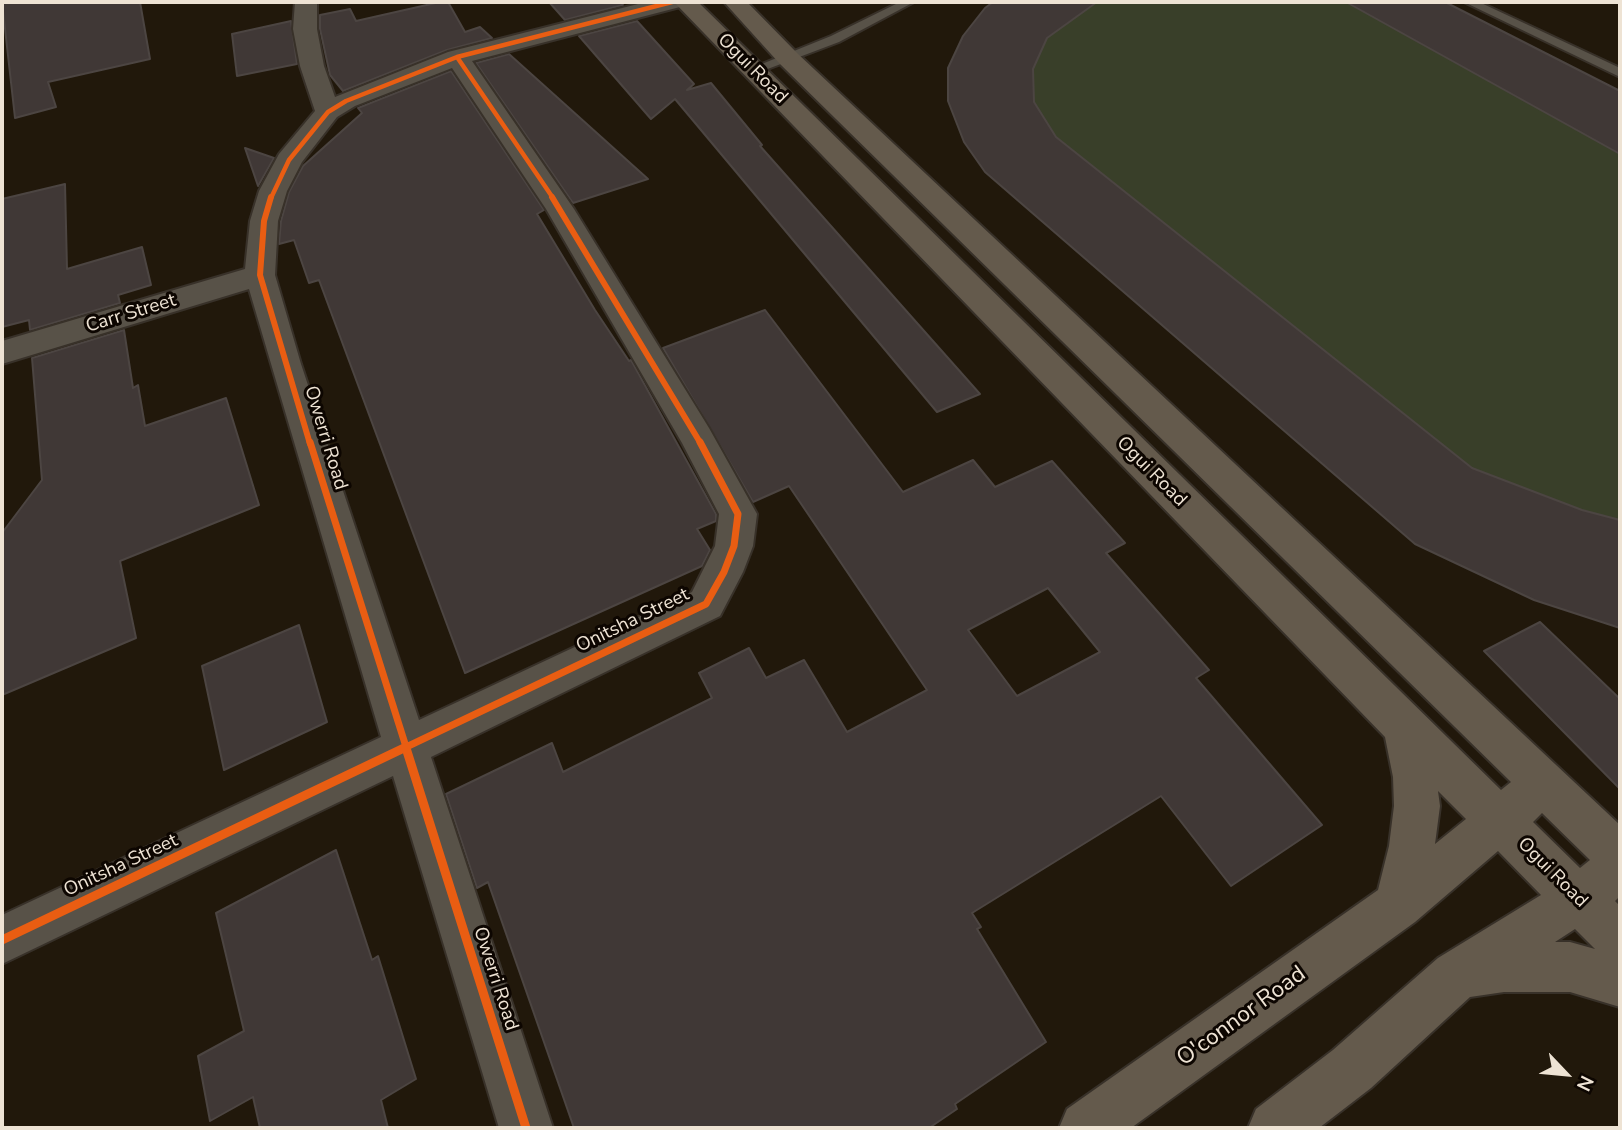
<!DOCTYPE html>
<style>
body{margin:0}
#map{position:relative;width:1622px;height:1130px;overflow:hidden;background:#21180b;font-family:"Nunito Sans",sans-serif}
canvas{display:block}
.frame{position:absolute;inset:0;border:4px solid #eee3d4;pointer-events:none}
.north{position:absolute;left:1531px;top:1039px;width:70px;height:70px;-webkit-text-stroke:5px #0d0601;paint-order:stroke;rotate:116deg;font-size:19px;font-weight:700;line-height:28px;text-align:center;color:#eee3d4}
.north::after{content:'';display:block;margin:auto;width:24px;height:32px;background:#eee3d4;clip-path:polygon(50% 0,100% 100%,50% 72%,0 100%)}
</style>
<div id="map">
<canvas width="1622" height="1130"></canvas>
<div class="frame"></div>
<div class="north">N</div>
</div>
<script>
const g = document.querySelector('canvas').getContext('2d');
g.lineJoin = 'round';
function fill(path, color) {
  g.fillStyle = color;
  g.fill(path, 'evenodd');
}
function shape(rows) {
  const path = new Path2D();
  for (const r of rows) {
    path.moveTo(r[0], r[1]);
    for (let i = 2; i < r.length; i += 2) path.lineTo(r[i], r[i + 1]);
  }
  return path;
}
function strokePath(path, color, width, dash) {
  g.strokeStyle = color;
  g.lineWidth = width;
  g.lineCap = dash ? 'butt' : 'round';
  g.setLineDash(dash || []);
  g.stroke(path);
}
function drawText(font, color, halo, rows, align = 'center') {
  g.font = font + ' "Nunito Sans",sans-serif';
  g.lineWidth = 6;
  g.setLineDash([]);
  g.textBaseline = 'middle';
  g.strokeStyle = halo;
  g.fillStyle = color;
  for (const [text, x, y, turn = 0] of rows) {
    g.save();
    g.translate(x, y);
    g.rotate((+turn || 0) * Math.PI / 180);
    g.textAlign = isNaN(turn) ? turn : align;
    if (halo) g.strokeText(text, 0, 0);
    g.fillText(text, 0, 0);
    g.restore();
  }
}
const green = shape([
 [993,2,1445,2,1620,91,1620,628,1534,600,1415,544,985,172,964,142,948,101,948,68,963,36,985,8]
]);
const building = shape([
 [2,2,140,2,150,59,48,82,56,107,15,118,2,2],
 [440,2,448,2,465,32,480,27,492,38,447,50,343,91,330,75,320,29,320,15,350,9,356,21,440,2],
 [549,2,621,2,623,5,565,20,549,2],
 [993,2,1097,2,1047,38,1033,69,1034,102,1056,137,1472,468,1582,510,1620,520,1620,628,1534,600,1415,544,985,172,964,142,948,101,948,68,963,36,985,8,993,2],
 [1346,2,1445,2,1620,91,1620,154,1346,2],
 [291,21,297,64,237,76,232,34,291,21],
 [637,21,694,84,687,90,711,83,762,145,760,146,980,394,937,412,675,99,651,119,579,36,637,21],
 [509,54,648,179,573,203,476,63,509,54],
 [451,71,544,210,537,214,595,310,629,361,631,360,716,514,716,521,697,529,710,550,702,566,465,673,319,280,309,283,294,240,279,244,281,221,289,192,303,166,362,113,358,108,451,71],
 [245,148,274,158,258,186,245,148],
 [65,184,67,269,142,247,151,285,118,295,120,303,30,330,29,320,2,327,2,199,65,184],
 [765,310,903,492,973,460,995,487,1052,461,1125,543,1106,553,1209,670,1196,678,1322,825,1231,886,1161,796,972,913,981,927,977,929,1046,1042,955,1104,957,1109,929,1128,574,1128,488,882,477,888,446,794,552,743,563,772,712,698,699,673,749,648,766,678,804,660,847,732,927,690,789,486,753,502,663,348,765,310],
 [1048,588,1100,652,1017,696,968,630,1048,588],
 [124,330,133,388,138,385,145,426,226,398,259,505,120,561,136,638,2,695,2,533,42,480,32,358,124,330],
 [1540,622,1620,699,1620,789,1484,651,1540,622],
 [299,625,327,722,224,770,202,666,299,625],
 [336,850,372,960,378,956,416,1079,381,1100,388,1128,260,1128,253,1097,210,1121,198,1056,244,1031,216,913,336,850]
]);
const lane = shape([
 [900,2,914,2,839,42,757,73,747,70,831,36,900,2],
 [1464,2,1479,2,1620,68,1620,77,1464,2]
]);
const street = shape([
 [295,2,317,2,317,29,324,66,335,97,448,52,646,2,683,2,680,7,472,61,574,209,709,428,757,514,753,546,743,572,720,616,431,757,553,1128,499,1128,393,776,2,964,2,915,381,737,249,289,2,364,2,341,245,269,250,221,259,191,279,154,315,111,300,66,293,29,295,2],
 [452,68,546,209,682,443,719,514,715,546,692,592,419,720,301,364,275,275,278,221,287,191,302,162,337,117,355,106,452,68]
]);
const primary = shape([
 [674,2,698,2,1501,790,1511,782,780,64,724,2,747,2,798,54,1620,825,1620,896,1615,901,1620,906,1620,1007,1570,992,1504,992,1470,997,1371,1088,1319,1128,1248,1128,1256,1109,1333,1050,1438,958,1541,895,1498,851,1415,922,1131,1128,1059,1128,1067,1109,1378,890,1389,846,1394,806,1393,777,1385,737,674,2],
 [1438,791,1466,819,1435,844,1440,806,1438,791],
 [1542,813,1590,860,1580,868,1533,822,1542,813],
 [1575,929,1595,949,1570,942,1555,942,1575,929]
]);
const cyclewayFar3 = shape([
 [457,57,553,198],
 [271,198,289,160,328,112,346,101,457,57,672,2]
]);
const cyclewayFar2 = shape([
 [271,197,264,221,260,275,310,444],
 [552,197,701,444]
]);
const cyclewayFar1 = shape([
 [310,442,407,750],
 [400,750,706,604,724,572,734,546,738,514,700,442]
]);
const cycleway = shape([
 [406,748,526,1128],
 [2,940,404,748]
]);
const streetNames = [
 ["Ogui Road",752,69,45],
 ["Carr Street",131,314,-17],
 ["Owerri Road",325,438,73],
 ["Ogui Road",1151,472,45],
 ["Onitsha Street",633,621,-26],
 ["Onitsha Street",121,866,-25],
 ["Ogui Road",1552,873,45],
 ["Owerri Road",495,979,72]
];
const nearStreetnames = [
 ["O'connor Road",1242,1017,-36]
];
fill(green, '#393f29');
fill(building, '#403836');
strokePath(building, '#4c4542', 2);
strokePath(lane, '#383129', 4);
strokePath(street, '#383129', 4);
strokePath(primary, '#383129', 4);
fill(lane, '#585248');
fill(street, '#585248');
fill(primary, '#645a4c');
strokePath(cyclewayFar3, '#e95d12', 4.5);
strokePath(cyclewayFar2, '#e95d12', 6);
strokePath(cyclewayFar1, '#e95d12', 7);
strokePath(cycleway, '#e95d12', 9);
drawText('19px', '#eee3d4', '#0d0601', streetNames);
drawText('23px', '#eee3d4', '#0d0601', nearStreetnames);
</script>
